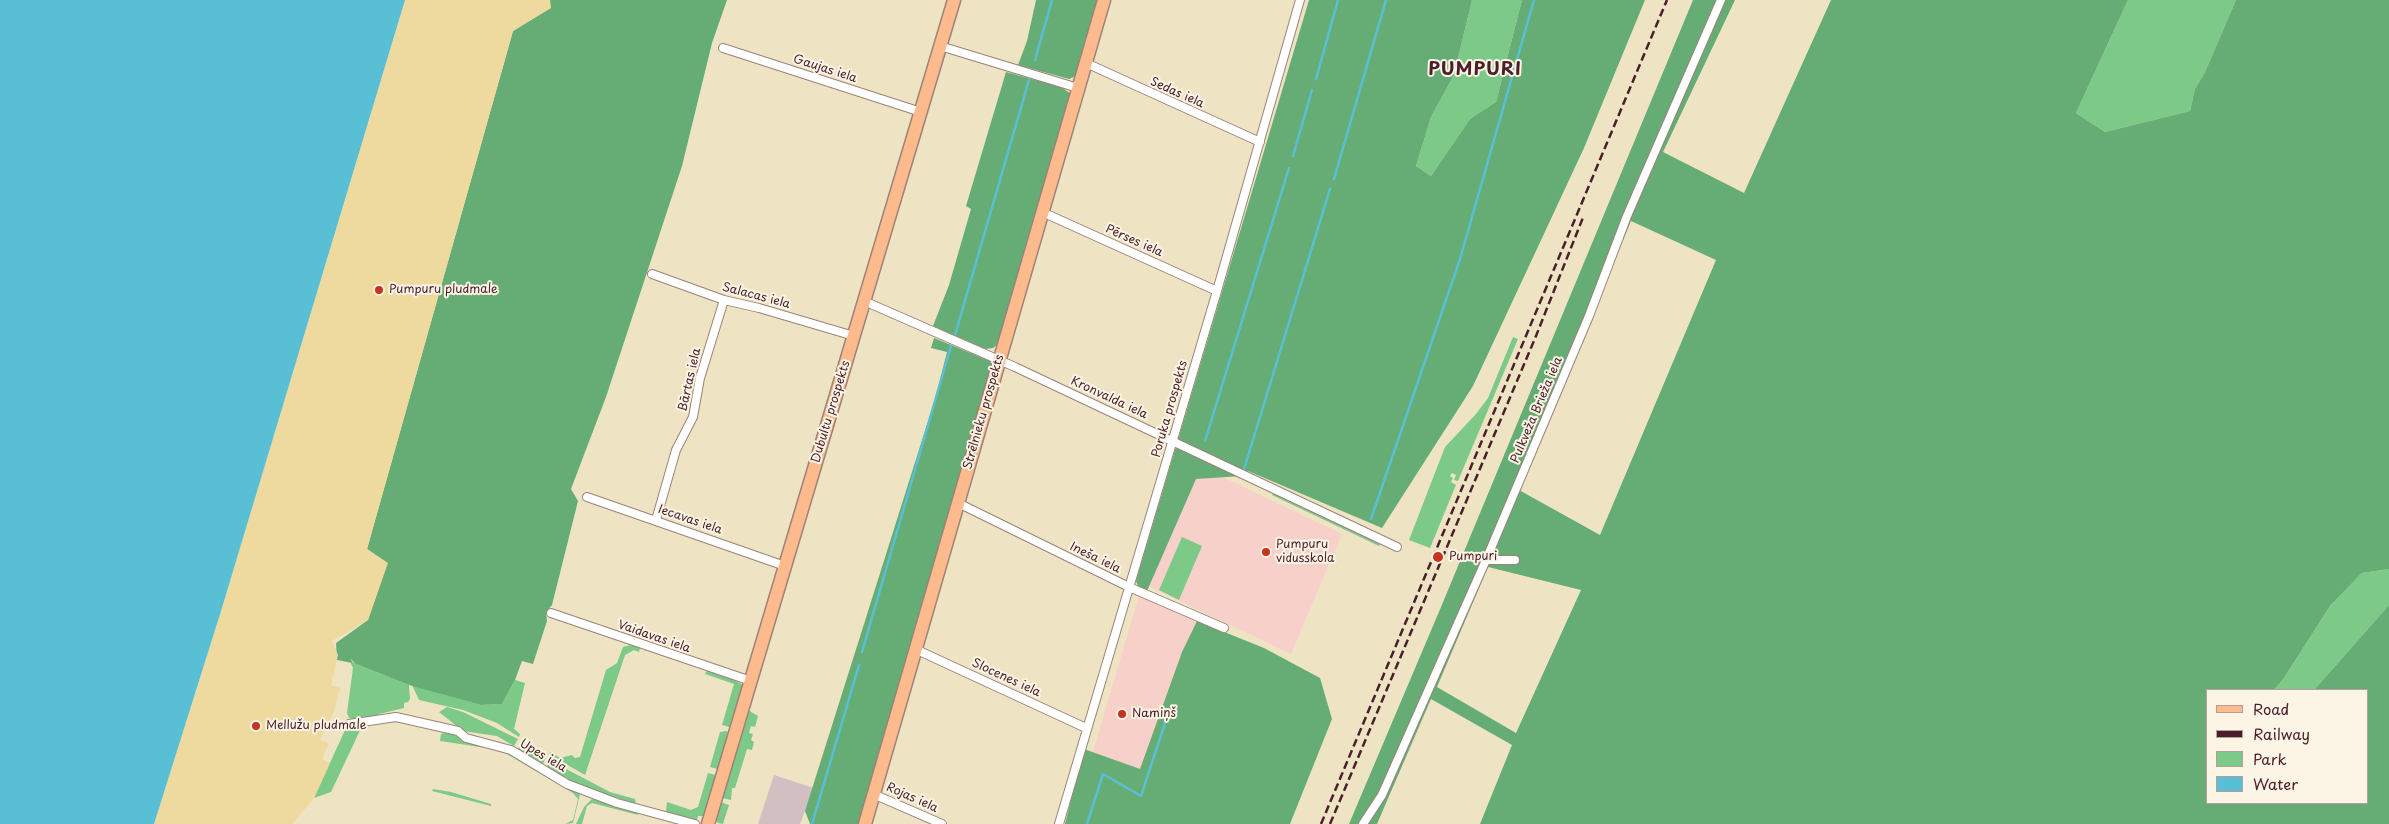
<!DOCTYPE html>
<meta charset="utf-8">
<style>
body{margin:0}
#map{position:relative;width:2389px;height:824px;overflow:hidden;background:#eee4c4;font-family:"Playpen Sans",sans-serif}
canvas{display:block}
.legend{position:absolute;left:2206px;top:689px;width:162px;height:115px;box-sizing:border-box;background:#fcf5e5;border:1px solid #b59f9b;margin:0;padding:6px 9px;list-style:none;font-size:15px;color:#4a1f2b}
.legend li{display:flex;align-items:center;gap:10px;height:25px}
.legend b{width:25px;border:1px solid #b59f9b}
</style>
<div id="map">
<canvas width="2389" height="824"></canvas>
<ul class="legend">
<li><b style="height:6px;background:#fcba8d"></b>Road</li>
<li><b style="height:6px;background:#4a1f2b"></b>Railway</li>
<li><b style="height:14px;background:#7cc988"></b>Park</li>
<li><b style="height:14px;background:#58bfd5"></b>Water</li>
</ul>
</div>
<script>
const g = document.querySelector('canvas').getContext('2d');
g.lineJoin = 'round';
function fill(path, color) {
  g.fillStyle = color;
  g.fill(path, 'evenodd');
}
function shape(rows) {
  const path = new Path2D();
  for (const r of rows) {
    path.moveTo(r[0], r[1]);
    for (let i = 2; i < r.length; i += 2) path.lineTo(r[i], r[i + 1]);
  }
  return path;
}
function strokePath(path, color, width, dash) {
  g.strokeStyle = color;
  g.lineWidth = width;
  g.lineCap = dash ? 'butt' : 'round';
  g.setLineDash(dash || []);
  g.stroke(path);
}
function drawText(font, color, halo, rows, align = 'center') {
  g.font = font + ' "Playpen Sans",sans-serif';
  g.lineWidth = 4;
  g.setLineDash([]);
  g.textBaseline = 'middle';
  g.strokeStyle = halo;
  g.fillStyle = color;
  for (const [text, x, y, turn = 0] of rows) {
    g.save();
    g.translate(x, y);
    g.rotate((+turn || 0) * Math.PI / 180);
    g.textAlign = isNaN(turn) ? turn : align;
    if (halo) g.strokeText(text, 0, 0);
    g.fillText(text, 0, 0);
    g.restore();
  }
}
const built = shape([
 [1187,460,1342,534,1291,654,1140,582],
 [1139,595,1197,621,1182,652,1140,770,1093,752]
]);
const industrial = shape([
 [774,775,814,788,800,824,758,824]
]);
const green = shape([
 [1472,0,1522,0,1496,102,1470,119,1431,176,1416,166,1431,117,1454,75],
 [2128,0,2236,0,2205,72,2195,89,2190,111,2105,132,2076,113],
 [1513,337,1518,339,1458,481,1454,480,1456,475,1452,473,1450,476,1453,478,1451,482,1456,485,1430,548,1409,540,1445,447,1476,414,1488,398],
 [1274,492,1380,544,1379,546,1272,495],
 [1182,537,1202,546,1179,600,1159,590],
 [2389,569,2389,605,2314,690,2274,690,2284,678,2330,606,2362,573],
 [631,645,640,648,639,652,634,650,625,655,585,775,550,755,550,752,560,758,572,755,575,758,580,757,606,670,617,663,623,647],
 [349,659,356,664,409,685,410,699,408,702,404,703,404,708,379,714,377,716,355,720,349,718,347,713,353,668],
 [707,670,733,679,743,685,734,725,729,727,722,725,734,684,705,674],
 [515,680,525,683,514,729,520,734,519,737,497,723,463,710,419,700,412,685,481,705,502,704],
 [447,707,463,712,518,739,514,746,497,736,463,731,439,712],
 [748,710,758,716,755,727,751,726,749,733,753,734,751,740,754,742,752,750,747,749,735,788,732,788,731,800,722,798],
 [363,724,331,792,314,798,345,730,351,726],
 [726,731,731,734,721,770,710,767,720,732],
 [445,733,458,735,463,740,508,752,580,794,573,823,565,824,573,820,578,799,573,793,500,750,440,741,441,734],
 [521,744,545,758,543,765,518,749],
 [549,760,610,792,635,799,636,804,566,781,567,778,546,769],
 [708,773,719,776,705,816,698,816,697,820,666,812,667,802,691,810,698,807],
 [433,789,451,792,491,804,491,806,432,791],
 [592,799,636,811,638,815,592,803,587,806,582,824,576,824,584,807],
 [721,802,729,805,723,824,718,823,716,820]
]);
const forest = shape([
 [550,0,727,0,712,43,682,166,606,397,571,489,578,501,552,605,546,612,547,621,533,664,522,661,515,680,502,704,481,705,409,685,356,664,351,659,352,663,337,660,336,643,368,620,387,563,367,549,513,31,550,8],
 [1036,0,1099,0,1078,75,1069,79,1018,65,1027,41],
 [1309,0,1472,0,1454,75,1431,117,1416,166,1431,176,1470,119,1496,102,1522,0,1645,0,1584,148,1473,386,1382,528,1248,471,1242,476,1196,479,1147,591,1138,586,1136,581],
 [1693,0,1735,0,1663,152,1744,193,1831,0,2128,0,2076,113,2105,132,2190,111,2195,89,2205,72,2236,0,2389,0,2389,569,2362,573,2330,606,2284,678,2274,690,2208,690,2208,803,2368,803,2368,690,2314,690,2389,605,2389,824,1480,824,1512,745,1431,699,1377,824,1349,824,1441,607],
 [1631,221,1716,260,1600,535,1519,490],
 [1488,567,1581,590,1516,733,1437,687],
 [1006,72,1061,87,1071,94,999,343,993,348,985,349,933,326,949,285,971,209,966,206],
 [934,338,990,361,993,367,861,824,810,824,805,811,935,399,947,352,931,348],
 [1197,621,1264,648,1320,678,1332,719,1290,824,1065,824,1084,749,1140,769,1182,652]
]);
const sand = shape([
 [405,0,550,0,551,8,513,31,367,549,388,563,368,620,332,641,338,655,331,685,340,688,334,712,320,740,329,743,322,759,330,763,314,798,292,824,154,824,221,611]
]);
const water = shape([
 [0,0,405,0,221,611,154,824,0,824]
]);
const stream = shape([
 [1035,60,1052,0],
 [1316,79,1338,0],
 [1293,156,1312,90],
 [1334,179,1386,0],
 [955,335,1029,80],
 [1205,441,1289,168],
 [1244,469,1330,189],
 [1371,519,1460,259,1534,0],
 [862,652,951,346],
 [812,824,859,665],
 [1087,824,1103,774,1141,796,1169,711]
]);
const minor = shape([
 [940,46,1078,88],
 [723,48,921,112],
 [1086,63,1260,142],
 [1042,212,1217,291],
 [652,274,724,300,759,308,854,336],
 [864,301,1015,367,1397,547],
 [587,497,785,566],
 [958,503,1129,587,1224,628],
 [656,520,676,450,693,417,700,378,724,300],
 [1486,560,1515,560],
 [551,613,751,681],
 [915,649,1086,728],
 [349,724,396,717,458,731,466,738,511,750,567,784,617,803,695,824],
 [873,794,942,824],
 [1059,824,1217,291,1300,0],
 [1363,824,1382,795,1486,560,1589,316,1627,216,1721,0]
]);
const primary = shape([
 [708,824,954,0],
 [865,824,1104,0]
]);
const rail = shape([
 [1321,824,1667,0],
 [1330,824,1536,336,1584,215]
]);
const markers = [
 [379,290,5,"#c8321e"],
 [1266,552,5,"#c8321e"],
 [1438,557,6,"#c8321e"],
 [1122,714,5,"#c8321e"],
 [256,726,5,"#c8321e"]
];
const streetNames = [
 ["Gaujas iela",825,69,18],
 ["Sedas iela",1177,93,24],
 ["Pērses iela",1134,241,24],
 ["Salacas iela",756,296,15],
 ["Bārtas iela",690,380,-77],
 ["Kronvalda iela",1109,398,25],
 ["Poruka prospekts",1170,409,-74],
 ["Pulkveža Brieža iela",1537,410,-67],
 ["Dubultu prospekts",831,412,-73],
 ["Strēlnieku prospekts",984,412,-74],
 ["Iecavas iela",690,520,19],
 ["Ineša iela",1095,558,26],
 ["Vaidavas iela",654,637,19],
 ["Slocenes iela",1006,678,25],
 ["Upes iela",543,756,31],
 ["Rojas iela",912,798,24]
];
const poiNames = [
 ["Pumpuru pludmale",389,290],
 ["Pumpuru",1276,545],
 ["vidusskola",1276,559],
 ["Pumpuri",1449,557],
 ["Namiņš",1132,714],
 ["Mellužu pludmale",266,726]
];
const districtNames = [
 ["PUMPURI",1475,70]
];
fill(built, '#f7d1c9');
fill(industrial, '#d2bfc1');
fill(green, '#7cc988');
fill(forest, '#65ad74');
fill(sand, '#eeda9e');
fill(water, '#58bfd5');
strokePath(stream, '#58bfd5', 2.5);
strokePath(minor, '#9c8278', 10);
strokePath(primary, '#9c8278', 15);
strokePath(minor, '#fff', 8);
strokePath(primary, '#fcba8d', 12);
strokePath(rail, '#4a1f2b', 2.5, [8, 4]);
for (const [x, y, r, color] of markers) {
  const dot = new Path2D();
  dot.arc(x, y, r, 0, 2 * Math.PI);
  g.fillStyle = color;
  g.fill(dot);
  strokePath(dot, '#fcf5e5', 2);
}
drawText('12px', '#4a1f2b', '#fcf5e5', streetNames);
drawText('12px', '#4a1f2b', '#fcf5e5', poiNames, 'left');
g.letterSpacing = '1px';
drawText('bold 18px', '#4a1f2b', '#fcf5e5', districtNames);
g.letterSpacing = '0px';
</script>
